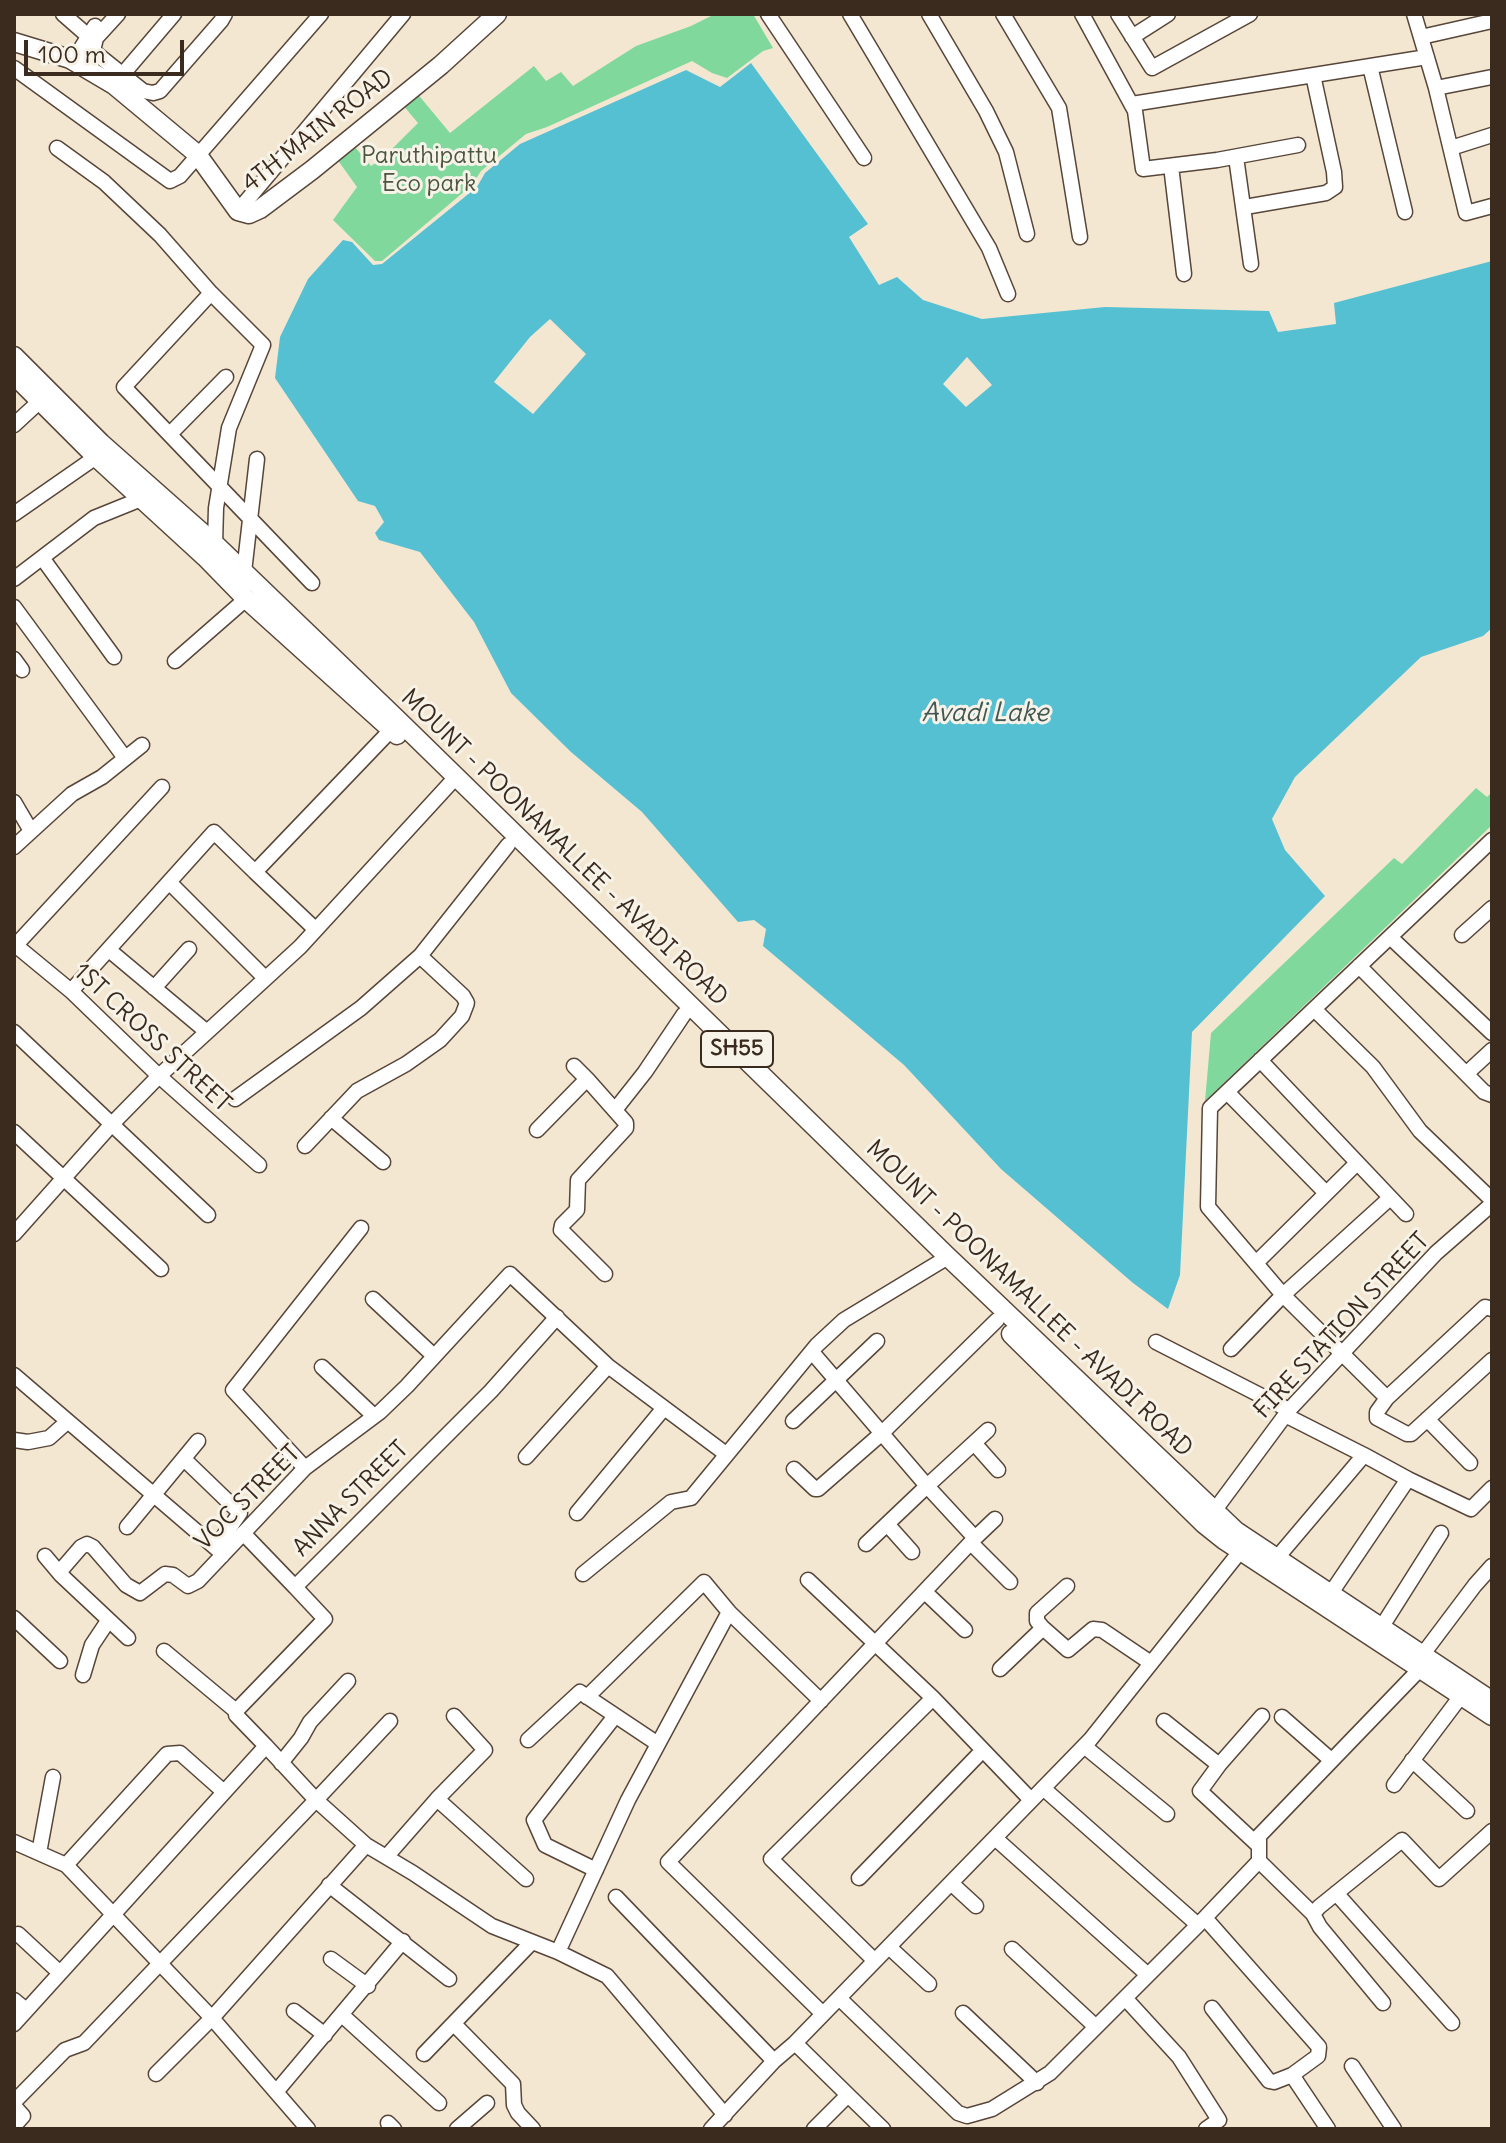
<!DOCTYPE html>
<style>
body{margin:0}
#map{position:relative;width:1506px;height:2143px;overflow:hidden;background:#f3e7d1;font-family:Delius,sans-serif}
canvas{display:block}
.frame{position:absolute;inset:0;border:16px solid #3b2a1e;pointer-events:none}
.scale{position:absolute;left:24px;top:40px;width:160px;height:36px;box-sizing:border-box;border:4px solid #3b2a1e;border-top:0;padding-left:10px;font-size:24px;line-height:28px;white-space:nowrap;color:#3b2a1e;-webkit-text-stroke:6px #f7f3e8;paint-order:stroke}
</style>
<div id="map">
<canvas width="1506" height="2143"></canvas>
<div class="frame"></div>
<div class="scale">100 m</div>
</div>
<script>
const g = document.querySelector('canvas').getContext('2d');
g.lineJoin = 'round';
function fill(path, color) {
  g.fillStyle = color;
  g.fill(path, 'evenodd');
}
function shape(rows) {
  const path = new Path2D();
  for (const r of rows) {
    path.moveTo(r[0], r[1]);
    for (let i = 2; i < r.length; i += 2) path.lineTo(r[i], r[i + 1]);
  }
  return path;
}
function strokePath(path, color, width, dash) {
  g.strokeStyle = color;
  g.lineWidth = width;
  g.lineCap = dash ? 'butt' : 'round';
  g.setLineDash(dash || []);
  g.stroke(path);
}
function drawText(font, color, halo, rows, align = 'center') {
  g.font = font + ' Delius,sans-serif';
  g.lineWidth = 6;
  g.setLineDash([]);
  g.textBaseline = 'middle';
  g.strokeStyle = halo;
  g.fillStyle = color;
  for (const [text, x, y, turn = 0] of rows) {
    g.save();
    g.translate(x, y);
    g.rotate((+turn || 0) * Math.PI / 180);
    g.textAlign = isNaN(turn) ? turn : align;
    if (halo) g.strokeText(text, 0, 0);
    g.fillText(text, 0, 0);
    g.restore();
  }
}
const green = shape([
 [715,14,753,14,773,48,763,51,727,78,712,73,692,61,547,127,526,134,481,171,472,185,382,261,375,261,333,220,357,187,337,159,354,146,371,166,382,159,418,123,402,104,416,92,450,133,534,66,546,81,561,72,573,86,636,46,691,26],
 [1476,788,1487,797,1492,792,1492,825,1205,1101,1211,1033,1394,858,1402,864]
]);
const water = shape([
 [751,63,868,224,849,237,879,285,897,277,923,300,982,319,1105,307,1269,311,1278,332,1336,324,1334,303,1492,261,1492,628,1483,636,1421,657,1295,777,1272,819,1285,850,1325,896,1192,1032,1180,1275,1168,1309,1133,1283,1001,1169,904,1065,763,946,766,929,754,920,738,922,642,812,571,752,511,693,474,622,420,552,379,540,375,533,384,522,375,506,358,501,275,378,280,337,308,279,343,240,352,242,373,265,382,264,477,187,485,173,520,144,686,70,720,87],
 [550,319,586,354,533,414,494,382,530,337],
 [967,357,992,385,966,407,943,384]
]);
const minor = shape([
 [63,14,87,35],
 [118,14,96,38,93,51,143,91,153,93,160,91,221,21,225,14],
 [768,14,864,158],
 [850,14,989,248,1008,294],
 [929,14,986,111,1006,152,1027,234],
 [1003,14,1059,108,1080,237],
 [1082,14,1135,111,1143,169,1217,160,1298,145],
 [1118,14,1152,68,1250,14],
 [1414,14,1436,88,1466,213,1492,206],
 [1132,37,1168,14],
 [1421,37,1492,21],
 [73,61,95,26],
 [1370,66,1405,212],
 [14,68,170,181,180,176,321,14],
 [117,81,174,14],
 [1436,88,1492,77],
 [1132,104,1427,57],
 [57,148,104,182,160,235,211,293,124,387,312,583],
 [1451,148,1492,135],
 [1236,157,1251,264],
 [1171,166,1184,274],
 [1245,207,1326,193,1335,187,1334,172,1313,75],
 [238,211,403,14],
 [211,293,263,345,229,428,216,508,215,544],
 [14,425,40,401],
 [170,434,226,377],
 [14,514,96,457],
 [43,559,114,657],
 [244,572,257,459],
 [14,579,94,518,141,499],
 [14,607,125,758],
 [14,659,22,670],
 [175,661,246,599],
 [14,802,31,831],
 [1492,840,1314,1009,1373,1067,1420,1131,1492,1200],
 [14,847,72,794,102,777,142,745],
 [170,883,265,978],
 [315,929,255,872,391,730],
 [1462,935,1492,908],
 [1390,937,1492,1033],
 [14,944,71,991,159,1076,259,1165],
 [15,946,162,787],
 [109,950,207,1032],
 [1359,966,1484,1092,1492,1095],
 [154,988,189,949],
 [71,991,214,832,255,872],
 [1314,1009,1210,1108,1208,1207,1283,1295,1387,1398,1485,1307,1492,1309],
 [14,1032,208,1215],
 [1260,1060,1406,1214],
 [574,1066,587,1079],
 [1466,1074,1492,1050],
 [1227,1092,1326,1193],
 [235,1099,361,1008,420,956],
 [615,1110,645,1072,684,1014],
 [331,1118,383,1162],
 [537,1130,587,1079,626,1123,626,1128,578,1180,577,1210,562,1225,561,1230,605,1274],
 [14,1132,161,1269],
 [305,1146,357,1091,406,1064,440,1040,462,1016,467,1003,463,996,420,956,508,845],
 [14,1234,111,1125,159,1076,300,947,456,777],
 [1256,1263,1357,1163],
 [373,1299,434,1356],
 [1156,1342,1289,1410],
 [1231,1349,1283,1295,1390,1198],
 [812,1352,927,1486,866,1544],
 [322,1367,374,1416],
 [14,1375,217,1549],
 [1387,1398,1377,1412,1377,1418,1407,1434,1411,1434,1492,1360],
 [1285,1415,1364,1455],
 [1427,1419,1470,1463],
 [793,1421,877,1341],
 [14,1440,28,1442,49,1438,67,1422],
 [974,1443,998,1470],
 [526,1457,608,1366],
 [184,1459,240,1513,218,1544,222,1556],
 [305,1468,233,1390,361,1228],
 [794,1469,815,1489,818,1489,881,1434,997,1320],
 [1408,1479,1471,1509,1492,1488],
 [577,1513,664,1408],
 [1209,1518,1289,1410,1436,1253,1492,1204],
 [887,1524,912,1552],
 [127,1527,198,1441],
 [243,1533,295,1587],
 [975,1538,995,1519],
 [971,1543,1010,1582],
 [45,1556,61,1575],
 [1276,1559,1364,1455,1408,1479,1331,1593],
 [583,1574,671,1502,691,1498,817,1345,844,1320,948,1257],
 [808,1580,933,1698],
 [925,1592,965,1630],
 [14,1618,60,1661],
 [1043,1628,1037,1621,1037,1613,1067,1586],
 [1381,1628,1441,1533],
 [128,1638,61,1575,62,1569,81,1547,87,1544,93,1547,126,1585,140,1593,165,1574,173,1575,188,1586,198,1581,305,1468,380,1412,407,1386,510,1274,608,1366,726,1454],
 [1423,1654,1475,1585,1492,1566],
 [1000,1669,1043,1628,1068,1650,1093,1629,1102,1630,1151,1663],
 [83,1675,92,1645,108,1621],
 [587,1697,704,1582,729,1612],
 [236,1711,325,1619,295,1587,491,1391,557,1317],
 [1282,1717,1331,1760],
 [1164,1721,1219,1765],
 [528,1740,580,1692,658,1744],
 [1084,1746,1167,1814],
 [1412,1760,1467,1811],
 [281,1763,301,1738,310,1722,348,1681],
 [1394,1785,1461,1696],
 [1043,1788,1198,1925,1259,1861,1259,1836,1420,1669],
 [437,1799,526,1879],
 [995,1838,1148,1975],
 [14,1842,66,1865,212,2018,308,2129],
 [366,1845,413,1873,492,1926,558,1952,607,1976,725,2115],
 [1259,1846,1200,1791,1219,1765,1262,1716],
 [39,1853,53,1777],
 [387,1856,437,1799,485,1750,454,1716],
 [1259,1861,1313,1914],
 [66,1865,167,1754,180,1753,224,1792],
 [596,1870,545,1845,534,1820,615,1716],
 [859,1878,983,1750],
 [951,1883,976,1906],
 [329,1885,449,1979],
 [1336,1893,1452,2023],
 [616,1897,774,2061],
 [1205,1918,1319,2047,1318,2056,1292,2075,1328,2129],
 [18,1934,60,1973],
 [889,1947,929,1984],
 [1012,1949,1096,2027],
 [558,1952,628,1800,729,1612,821,1701],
 [331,1959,368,1986],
 [875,1961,771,1859,933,1698,1031,1800],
 [839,1998,958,2113,967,2116,992,2109,1050,2073,1198,1925],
 [1125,1998,1179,2057,1219,2120,1206,2129],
 [14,2000,26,2010],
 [1383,2003,1320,1927,1313,1914,1319,1907,1402,1840,1439,1879,1492,1831],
 [1212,2008,1269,2081,1274,2082,1292,2075],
 [294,2011,325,2035],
 [963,2013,1037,2083],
 [823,2014,668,1862,975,1538,927,1486,988,1430],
 [342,2015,439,2103],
 [14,2024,266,1746,236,1715,236,1711,164,1651],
 [454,2024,513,2084,514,2105,518,2113,533,2129],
 [424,2054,532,1942],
 [1352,2066,1394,2129],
 [156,2074,212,2018,366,1845,316,1800,390,1721],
 [276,2092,403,1941],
 [848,2095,883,2129],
 [14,2102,65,2050,84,2043,316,1800,266,1746],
 [14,2106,23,2116,14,2126],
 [388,2123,394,2129],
 [457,2129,487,2103],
 [711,2129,774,2061,795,2043],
 [814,2129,848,2095,795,2043,1090,1740,1246,1544]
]);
const major = shape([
 [14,42,70,59,114,85,197,154,238,211,249,214,260,209,312,170,441,65,497,14],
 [14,356,101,443,215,544,399,721,946,1255,1236,1531,1492,1701],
 [14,375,96,457,205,557,246,599,397,735],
 [1011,1334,1204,1524,1224,1540,1492,1716]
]);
const shields = [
 [737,1049,72]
];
const shieldNames = [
 ["SH55",737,1049]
];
const streetNames = [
 ["4TH MAIN ROAD",318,131,-38],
 ["MOUNT - POONAMALLEE - AVADI ROAD",564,848,44],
 ["1ST CROSS STREET",152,1038,43],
 ["MOUNT - POONAMALLEE - AVADI ROAD",1029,1299,44],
 ["FIRE STATION STREET",1342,1326,-47],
 ["VOC STREET",248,1498,-45],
 ["ANNA STREET",351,1499,-45]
];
const parkNames = [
 ["Paruthipattu",429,156],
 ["Eco park",429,184]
];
const waterNames = [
 ["Avadi Lake",985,714]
];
fill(green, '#80d89d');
fill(water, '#56c0d3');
strokePath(minor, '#574639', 17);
strokePath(major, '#574639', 21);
strokePath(minor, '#fff', 14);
strokePath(major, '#fff', 18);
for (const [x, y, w] of shields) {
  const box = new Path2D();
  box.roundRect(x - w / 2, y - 18, w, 36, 6);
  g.fillStyle = '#f7f3e8';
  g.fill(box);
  strokePath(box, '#3b2a1e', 2);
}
drawText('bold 22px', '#3b2a1e', null, shieldNames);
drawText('24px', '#3b2a1e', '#f7f3e8', streetNames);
drawText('24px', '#4c563e', '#f7f3e8', parkNames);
drawText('italic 26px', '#435754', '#f7f3e8', waterNames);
</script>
